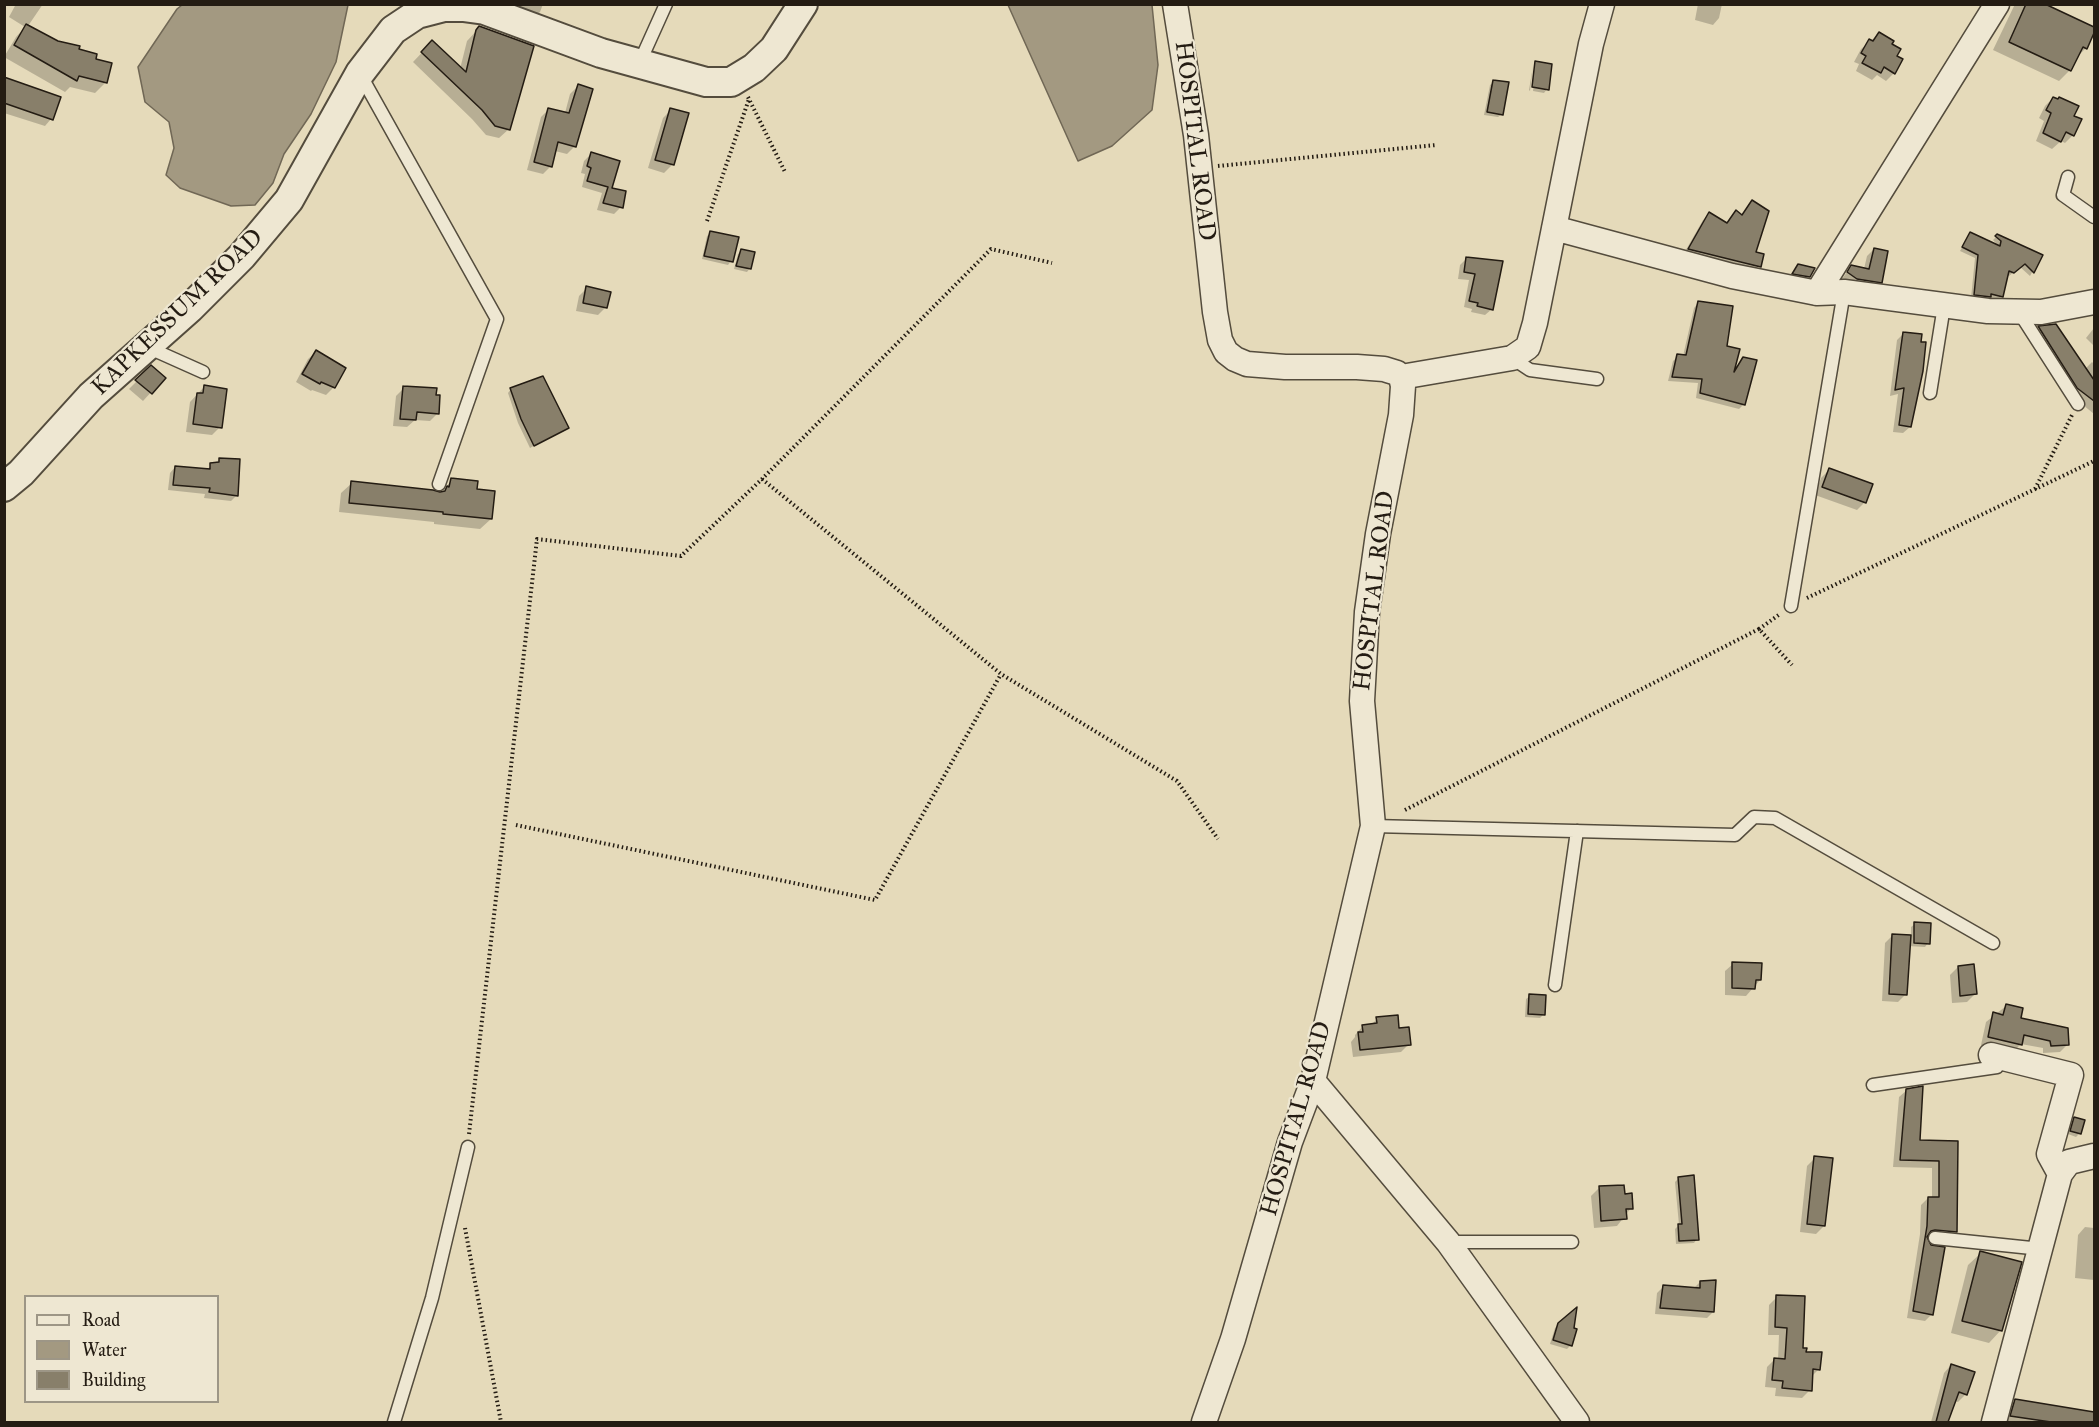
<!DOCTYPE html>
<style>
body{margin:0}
#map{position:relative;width:2099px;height:1427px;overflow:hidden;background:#e5daba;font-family:"IM FELL Great Primer",serif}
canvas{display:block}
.frame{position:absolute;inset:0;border:6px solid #241c13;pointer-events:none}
.legend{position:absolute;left:24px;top:1295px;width:195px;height:108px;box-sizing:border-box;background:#eee7d2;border:2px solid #9d9686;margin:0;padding:8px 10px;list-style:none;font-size:18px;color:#241c13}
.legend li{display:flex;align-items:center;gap:12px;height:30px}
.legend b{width:30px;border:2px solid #9d9686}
</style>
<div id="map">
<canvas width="2099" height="1427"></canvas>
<div class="frame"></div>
<ul class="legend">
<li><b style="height:8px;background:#eee7d2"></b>Road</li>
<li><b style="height:16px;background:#a39981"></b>Water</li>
<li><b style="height:16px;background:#887f6a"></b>Building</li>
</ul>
</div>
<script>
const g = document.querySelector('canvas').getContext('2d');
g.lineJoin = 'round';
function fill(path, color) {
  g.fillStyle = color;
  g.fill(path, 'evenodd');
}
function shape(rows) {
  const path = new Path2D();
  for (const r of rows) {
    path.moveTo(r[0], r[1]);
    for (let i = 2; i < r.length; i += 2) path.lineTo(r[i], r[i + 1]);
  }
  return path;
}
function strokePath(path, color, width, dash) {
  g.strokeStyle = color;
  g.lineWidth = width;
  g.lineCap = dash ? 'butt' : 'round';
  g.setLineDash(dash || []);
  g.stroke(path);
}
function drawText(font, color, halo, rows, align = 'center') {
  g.font = font + ' "IM FELL Great Primer",serif';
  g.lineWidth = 4.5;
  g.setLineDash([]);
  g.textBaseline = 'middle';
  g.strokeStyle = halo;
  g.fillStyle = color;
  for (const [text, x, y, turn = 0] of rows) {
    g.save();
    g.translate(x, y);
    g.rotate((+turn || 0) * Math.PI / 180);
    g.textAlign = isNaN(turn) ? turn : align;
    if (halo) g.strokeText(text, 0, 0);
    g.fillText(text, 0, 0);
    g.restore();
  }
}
const water = shape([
 [182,5,348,5,336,62,311,114,284,154,273,183,255,205,231,206,180,188,166,175,174,148,169,122,145,102,138,67,177,9,182,5],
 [1008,5,1152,5,1158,65,1152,110,1112,146,1078,161,1008,5]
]);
const shadow = shape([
 [16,4,43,4,28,26,94,60,106,82,95,93,70,87,65,92,4,57,16,37,25,27,9,17],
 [497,4,543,4,540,12,529,22],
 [1698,4,1722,4,1719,18,1713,25,1695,20],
 [2015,4,2043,4,2094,29,2086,48,2075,59,2070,70,2059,81,1993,50],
 [479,28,509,129,499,138,486,135,472,119,413,62,432,42,460,69,467,41],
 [1879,34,1890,45,1895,56,1894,73,1886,81,1877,75,1872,80,1856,71,1859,64,1854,62,1861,49],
 [1536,63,1547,89,1544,93,1533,91,1536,65,1534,65],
 [1533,66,1530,91,1529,90],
 [4,78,51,119,45,126,4,113],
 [1494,82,1502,114,1498,117,1484,115,1490,85],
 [578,86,575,146,567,154,555,151,551,166,543,174,527,170,541,117,549,109,565,113,570,94],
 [2053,98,2072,117,2073,135,2065,143,2061,141,2052,149,2036,141,2044,121,2039,118,2045,106],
 [671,110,687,114,672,165,664,173,648,168,663,118],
 [591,154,621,207,614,214,597,210,602,193,582,187,585,174,581,173,584,161],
 [1752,202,1754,253,1759,266,1753,273,1683,255,1703,220,1709,214,1726,224,1736,212,1741,216],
 [711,233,731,261,728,265,702,259,707,236],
 [1970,234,2000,248,1993,240,1997,236,2041,256,2030,276,2020,267,2009,276,2006,274,2002,296,1998,300,1986,297,1984,300,1971,298,1975,258,1960,251],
 [1874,249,1881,282,1874,289,1850,286,1841,280,1851,267,1864,269,1867,256],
 [742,251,750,268,747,272,734,269,738,254],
 [1467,258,1502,263,1492,309,1485,315,1471,312,1472,309,1464,307,1469,280,1458,279,1460,265],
 [1798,265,1809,276,1800,284,1786,281],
 [587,288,606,307,598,315,576,311,579,296],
 [1698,303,1725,348,1733,373,1744,359,1744,404,1739,409,1696,398,1698,383,1668,381,1673,361,1678,356,1683,356,1694,308],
 [2055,325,2085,369,2092,362,2094,364,2094,414,2071,395,2032,335,2039,328],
 [2094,328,2094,346,2086,338],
 [1904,333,1910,427,1903,433,1893,432,1898,394,1890,396,1897,340],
 [316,352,334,387,326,395,312,390,311,391,296,382,308,359],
 [151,367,164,378,143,401,129,389],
 [204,387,220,427,212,435,186,432,190,402],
 [404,388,438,413,430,421,415,420,407,427,393,426,396,396],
 [511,389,567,427,530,448,518,423,508,393],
 [220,459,237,495,231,501,204,498,205,494,168,490,170,473,175,467,206,470],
 [1829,470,1865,502,1857,510,1815,495,1821,478],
 [452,480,476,491,491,519,480,529,434,524,434,522,339,512,341,493,352,483,441,493],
 [1915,924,1928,943,1925,947,1908,946,1906,994,1898,1002,1882,1001,1885,943,1893,935,1911,936,1911,927],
 [1733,964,1760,980,1746,996,1725,995,1725,971],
 [1958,967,1975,994,1967,1002,1952,1003,1950,975],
 [1530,996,1544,1014,1540,1018,1525,1017,1526,999],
 [2006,1006,2019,1019,2068,1044,2060,1052,2043,1053,2043,1048,2021,1044,2013,1052,1981,1045,1986,1022],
 [1377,1019,1397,1030,1409,1044,1401,1052,1353,1057,1351,1042,1355,1037,1355,1035,1363,1026,1370,1026],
 [1907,1090,1918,1142,1956,1143,1955,1231,1948,1239,1925,1236,1930,1246,1932,1314,1925,1321,1907,1318,1920,1234,1921,1205,1928,1198,1932,1198,1932,1168,1893,1167,1899,1097],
 [2075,1118,2080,1133,2076,1137,2068,1134,2071,1122],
 [1815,1158,1824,1226,1816,1234,1800,1232,1807,1166],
 [1679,1178,1697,1239,1694,1243,1676,1244,1675,1229,1679,1225,1675,1182],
 [1599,1188,1623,1196,1631,1208,1617,1226,1594,1228,1591,1196],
 [2085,1227,2094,1228,2094,1280,2075,1278,2078,1235],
 [1981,1253,2001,1330,1989,1343,1951,1333,1968,1265],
 [1700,1282,1713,1312,1707,1318,1655,1314,1657,1293,1663,1287,1693,1289],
 [1777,1297,1805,1353,1819,1369,1811,1377,1810,1390,1802,1398,1775,1396,1776,1388,1765,1387,1767,1367,1775,1359,1778,1360,1779,1335,1768,1335,1769,1305],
 [1559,1324,1571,1345,1567,1349,1550,1344,1555,1328],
 [1951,1365,1966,1394,1958,1402,1954,1401,1946,1422,1931,1422,1944,1373],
 [2015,1401,2084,1412,2082,1422,2004,1422,2007,1409]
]);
const building = shape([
 [2026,4,2045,4,2094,27,2094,33,2087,49,2083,47,2071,71,2009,42,2026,4],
 [26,24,58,41,80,46,79,49,97,54,96,59,112,63,107,83,79,76,77,81,14,45,26,24],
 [479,26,534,46,510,130,495,126,482,110,421,52,432,40,466,72,476,30,479,26],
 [1879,32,1894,41,1892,44,1901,49,1897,56,1903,59,1895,74,1884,67,1881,73,1862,63,1866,56,1861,53,1869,39,1873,41,1879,32],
 [1535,61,1552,64,1549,90,1532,87,1535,61],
 [4,77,61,97,53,120,4,103,4,77],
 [1493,80,1509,82,1503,115,1487,112,1493,80],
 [578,84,593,89,576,147,558,142,552,167,534,162,548,108,569,113,578,84],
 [2053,97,2058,99,2059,97,2079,106,2074,116,2082,119,2074,136,2066,132,2061,142,2043,133,2051,113,2046,110,2053,97],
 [670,108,689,113,674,165,655,160,670,108],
 [591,152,620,161,612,188,626,191,623,208,603,203,608,187,587,181,591,168,587,166,591,152],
 [1752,200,1769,211,1756,252,1764,254,1761,267,1688,249,1709,212,1727,223,1736,210,1742,215,1752,200],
 [710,231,739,237,733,262,704,256,710,231],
 [1970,232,2000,246,2001,241,1995,236,1997,234,2043,255,2034,273,2025,264,2014,273,2009,271,2003,297,1991,294,1991,297,1974,295,1978,255,1962,247,1970,232],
 [1874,248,1888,251,1882,283,1857,279,1847,272,1851,265,1869,269,1874,248],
 [741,249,755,252,751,269,736,266,741,249],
 [1466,257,1503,261,1493,310,1477,306,1478,303,1469,301,1475,274,1464,272,1466,257],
 [1798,264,1815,268,1810,277,1792,274,1798,264],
 [586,286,611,292,607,308,583,303,586,286],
 [1698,301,1733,306,1727,346,1740,349,1734,372,1743,357,1757,360,1745,405,1700,393,1702,379,1672,377,1677,354,1686,355,1698,301],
 [2056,324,2094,380,2094,401,2077,388,2038,326,2056,324],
 [1903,332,1922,334,1921,342,1926,342,1923,371,1911,427,1899,425,1904,388,1895,390,1903,332],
 [316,350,346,368,335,388,321,382,320,384,302,374,316,350],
 [151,365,166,378,152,394,135,380,151,365],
 [543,376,569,428,534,446,521,419,510,388,543,376],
 [204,385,227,389,222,428,193,424,197,393,203,393,204,385],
 [403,386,437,388,436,395,440,395,439,414,417,412,416,420,400,419,403,386],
 [219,458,240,459,238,496,209,492,210,488,173,485,175,466,210,469,210,463,219,462,219,458],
 [1829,468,1873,484,1866,503,1822,487,1829,468],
 [451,478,478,481,477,489,495,491,492,519,443,514,443,512,349,503,351,481,433,490,440,492,445,491,447,486,449,487,451,478],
 [1914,922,1931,923,1930,944,1914,943,1914,922],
 [1892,934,1911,935,1907,995,1889,994,1892,934],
 [1732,962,1762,963,1761,980,1756,980,1755,989,1732,988,1732,962],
 [1974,964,1977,994,1960,996,1958,966,1974,964],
 [1529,994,1546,995,1545,1015,1528,1014,1529,994],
 [2006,1004,2023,1008,2021,1018,2068,1028,2069,1045,2051,1046,2050,1041,2024,1035,2022,1045,1988,1037,1993,1012,2003,1015,2006,1004],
 [1398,1015,1399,1028,1409,1027,1411,1045,1360,1050,1358,1032,1363,1032,1362,1025,1377,1023,1376,1017,1398,1015],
 [1923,1086,1920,1140,1958,1141,1957,1232,1935,1230,1931,1231,1927,1237,1931,1245,1945,1247,1933,1315,1913,1311,1927,1226,1928,1197,1939,1197,1939,1161,1900,1160,1906,1089,1923,1086],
 [2074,1117,2085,1120,2081,1134,2070,1131,2074,1117],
 [1814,1156,1833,1158,1825,1226,1807,1224,1814,1156],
 [1694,1175,1699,1240,1679,1241,1678,1224,1682,1224,1678,1177,1694,1175],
 [1624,1185,1625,1194,1632,1193,1633,1209,1626,1209,1627,1219,1601,1221,1599,1186,1624,1185],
 [1980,1251,2022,1262,2002,1331,1962,1321,1980,1251],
 [1716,1280,1714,1312,1660,1308,1663,1285,1700,1288,1700,1281,1716,1280],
 [1776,1295,1805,1296,1803,1348,1807,1348,1806,1352,1822,1352,1820,1370,1813,1369,1812,1391,1782,1388,1783,1381,1772,1380,1774,1358,1785,1359,1787,1328,1775,1327,1776,1295],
 [1577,1307,1574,1328,1577,1329,1572,1346,1553,1340,1558,1323,1577,1307],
 [1951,1364,1975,1372,1967,1395,1959,1392,1948,1422,1936,1422,1951,1364],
 [2015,1399,2094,1412,2094,1422,2051,1422,2010,1416,2015,1399]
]);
const path = shape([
 [748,97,785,172],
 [1218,166,1436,145],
 [707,221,749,99],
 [762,479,1001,674,1177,781,1218,839],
 [2035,489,2072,415],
 [1807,598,2094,461],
 [1759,629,1780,614],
 [1405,810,1759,629,1792,665],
 [516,825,875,900,1001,674],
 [469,1134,537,539,681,556,762,479,991,249,1052,263],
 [465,1228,501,1422]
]);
const service = shape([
 [639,64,666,4],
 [360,74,497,319,439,484],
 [2068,177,2063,195,2094,217],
 [2019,312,2078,404],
 [147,347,203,372],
 [1512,358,1530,370,1597,379],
 [1930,393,1944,306],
 [1791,606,1844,292],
 [1373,826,1735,835,1754,817,1775,818,1993,943],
 [1555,985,1577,831],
 [1873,1085,1997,1067,2001,1058],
 [1935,1238,2041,1249],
 [1448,1242,1572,1242],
 [394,1422,432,1298,468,1147]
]);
const minor = shape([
 [1175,4,1196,135,1215,312,1220,340,1226,352,1235,359,1247,364,1285,367,1357,367,1384,369,1397,373,1401,377,1403,386,1401,415,1378,534,1367,612,1362,701,1373,826,1313,1081,1290,1142,1233,1339,1204,1422],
 [1554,228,1732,276,1817,293,1844,292,1988,311,2041,312,2094,302],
 [1817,293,1997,4],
 [1401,377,1512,358,1528,347,1535,323,1591,44,1602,4],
 [1991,1055,2071,1075,2049,1154,2060,1174],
 [1313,1081,1448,1242,1577,1422],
 [1994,1422,2060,1174,2069,1162,2094,1156]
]);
const tertiary = shape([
 [4,487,21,473,91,396,190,308,242,256,289,200,360,73,393,30,417,14,444,7,463,7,485,10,601,53,706,82,731,82,754,68,774,49,803,4]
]);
const streetNames = [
 ["HOSPITAL ROAD",1194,141,83],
 ["KAPKESSUM ROAD",178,313,-44],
 ["HOSPITAL ROAD",1375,591,-83],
 ["HOSPITAL ROAD",1297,1119,-74]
];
fill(water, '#a39981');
strokePath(water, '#706755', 1.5);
fill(shadow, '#0003');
fill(building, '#887f6a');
strokePath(building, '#241c13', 1.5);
strokePath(service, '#544c3d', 15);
strokePath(minor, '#544c3d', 27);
strokePath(tertiary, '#544c3d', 32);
strokePath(path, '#241c13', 4, [1.5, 3]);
strokePath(service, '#eee7d2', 12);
strokePath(minor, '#eee7d2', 24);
strokePath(tertiary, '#eee7d2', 28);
drawText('24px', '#241c13', '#eee7d2', streetNames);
</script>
